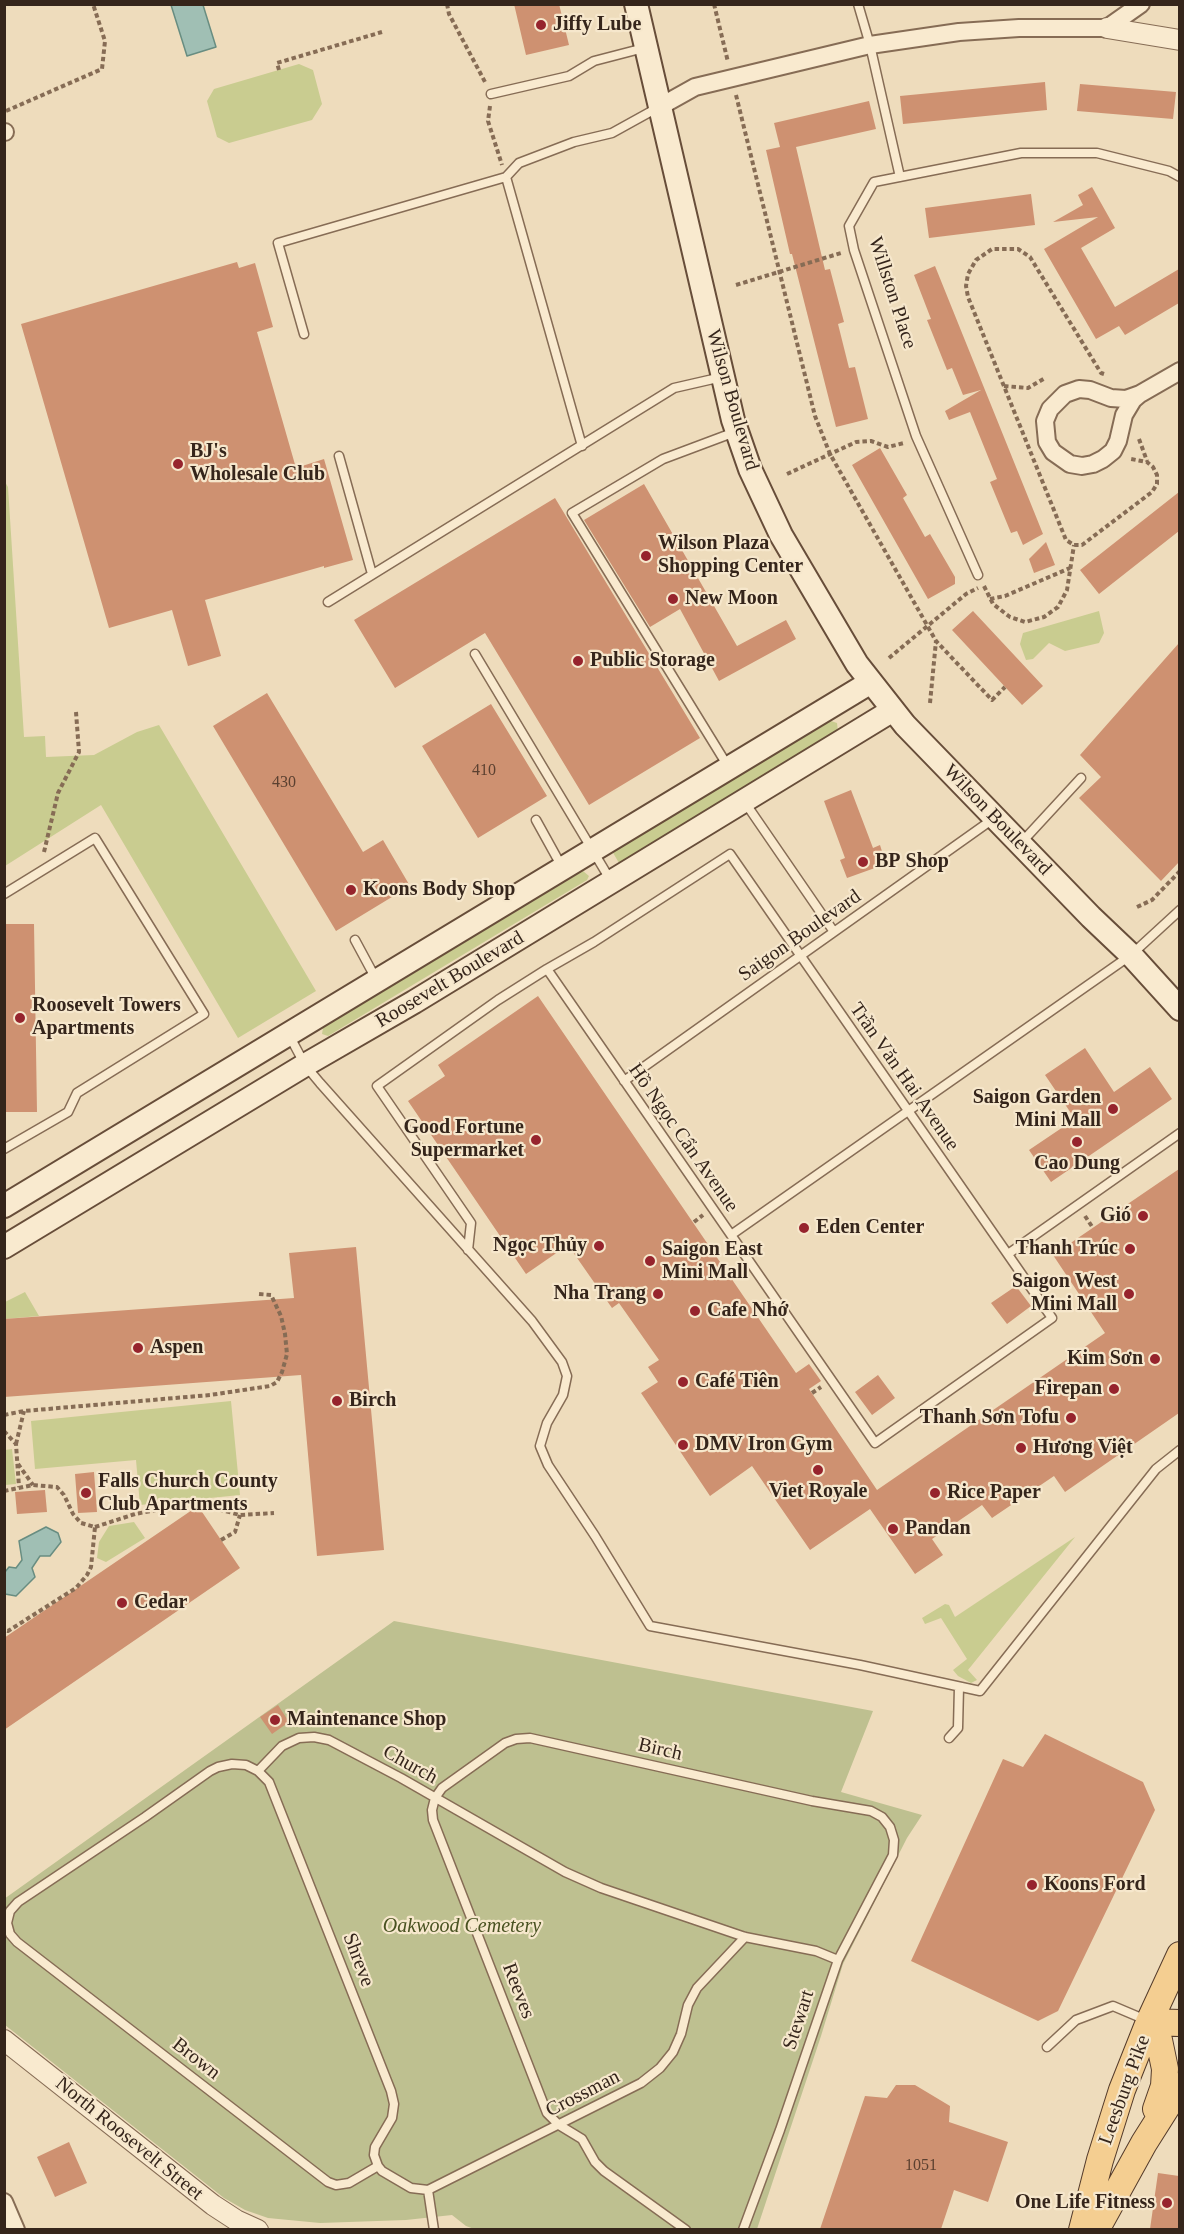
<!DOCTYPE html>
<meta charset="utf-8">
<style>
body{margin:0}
#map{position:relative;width:1184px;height:2234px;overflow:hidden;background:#eedcbc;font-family:"Times New Roman",serif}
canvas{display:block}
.frame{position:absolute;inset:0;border:6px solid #35251b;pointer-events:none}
</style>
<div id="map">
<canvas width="1184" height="2234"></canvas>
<div class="frame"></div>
</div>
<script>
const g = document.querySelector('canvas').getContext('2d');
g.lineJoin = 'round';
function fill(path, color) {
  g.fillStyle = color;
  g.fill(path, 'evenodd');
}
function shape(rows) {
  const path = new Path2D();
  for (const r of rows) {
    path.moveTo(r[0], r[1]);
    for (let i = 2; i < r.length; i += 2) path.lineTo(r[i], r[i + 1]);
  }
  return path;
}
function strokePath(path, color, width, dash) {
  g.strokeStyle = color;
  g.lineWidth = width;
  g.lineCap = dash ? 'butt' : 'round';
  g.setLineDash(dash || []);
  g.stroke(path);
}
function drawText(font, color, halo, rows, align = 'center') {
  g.font = font + ' "Times New Roman",serif';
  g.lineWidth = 4.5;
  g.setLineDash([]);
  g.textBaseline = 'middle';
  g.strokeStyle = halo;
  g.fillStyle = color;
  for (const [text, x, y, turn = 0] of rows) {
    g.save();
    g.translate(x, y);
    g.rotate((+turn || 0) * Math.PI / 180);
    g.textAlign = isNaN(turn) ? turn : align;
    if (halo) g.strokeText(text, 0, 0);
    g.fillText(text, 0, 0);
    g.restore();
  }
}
const green = shape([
 [299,64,313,70,322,104,312,120,229,143,217,137,207,101,214,89],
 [5,482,8,487,24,737,45,736,46,757,94,755,137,732,159,725,316,991,238,1038,101,805,5,866],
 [1099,611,1104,633,1099,643,1065,651,1049,643,1033,659,1026,660,1020,644,1023,633],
 [831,721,837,723,838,732,619,863,612,851],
 [583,871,589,876,587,880,328,1036,322,1034,323,1028],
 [25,1292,39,1316,5,1319,5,1302],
 [231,1401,240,1495,140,1505,136,1460,35,1469,31,1421],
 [12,1449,16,1484,5,1485,5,1450],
 [134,1522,145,1538,106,1562,97,1558,99,1542,109,1526],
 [1075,1537,968,1670,977,1680,971,1683,958,1676,953,1670,967,1659,941,1618,925,1624,922,1618,945,1604,949,1605,955,1617]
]);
const cemetery = shape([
 [394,1621,873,1711,841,1792,922,1815,907,1838,843,1964,821,2036,757,2229,477,2230,466,2226,452,2215,406,2220,320,2223,268,2218,245,2210,224,2198,5,2025,4,1899]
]);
const water = shape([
 [171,5,203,5,216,47,187,56,171,5],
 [46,1527,58,1533,61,1542,50,1556,40,1556,32,1568,35,1577,16,1596,5,1594,5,1572,9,1567,16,1568,22,1560,19,1541,46,1527]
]);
const building = shape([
 [514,4,559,4,569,45,526,55],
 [1045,82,1047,110,903,124,900,96],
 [1080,84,1176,92,1173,119,1077,111],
 [869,101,876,129,796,147,825,270,830,269,844,322,838,324,849,368,855,367,868,419,836,427,792,254,790,254,766,150,780,147,774,123],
 [1092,187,1115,228,1081,248,1115,307,1179,269,1179,303,1125,335,1119,326,1096,339,1044,249,1098,217,1053,222,1083,205,1078,195],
 [1031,194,1035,225,929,238,925,208],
 [237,262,239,268,255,263,273,327,257,332,296,468,324,459,353,560,324,568,324,566,205,600,221,656,188,666,172,610,109,628,21,324],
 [935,266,1043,534,1023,545,1017,531,1011,533,990,482,997,479,970,412,949,420,945,411,981,390,963,395,952,368,947,370,927,320,931,319,914,275],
 [880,448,907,495,903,498,925,537,930,534,955,577,955,584,928,599,852,465],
 [644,484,737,646,786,620,796,639,719,681,680,609,650,627,584,520],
 [1179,492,1179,531,1099,594,1080,570],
 [555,498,700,738,589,805,485,633,395,688,354,620],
 [1046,542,1055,565,1034,573,1029,559],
 [973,611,1043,686,1022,705,952,630],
 [1179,643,1179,862,1161,881,1079,798,1101,777,1080,755],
 [267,693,363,852,383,840,410,886,336,931,213,726],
 [491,704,547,796,478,838,422,746],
 [851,790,873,848,880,845,886,864,847,878,840,860,845,858,824,801],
 [4,924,34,924,37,1112,4,1112],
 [538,996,796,1373,809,1364,821,1381,809,1389,877,1490,1105,1333,1053,1255,1179,1169,1179,1413,1065,1492,1054,1476,992,1518,982,1505,932,1539,943,1555,915,1574,870,1509,810,1550,752,1466,710,1496,641,1393,658,1382,648,1367,659,1360,619,1303,612,1308,568,1245,526,1274,408,1101,445,1076,438,1065],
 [1085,1048,1114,1092,1150,1067,1172,1099,1051,1182,1029,1150,1075,1119,1045,1075],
 [356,1247,384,1550,317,1556,301,1375,4,1397,4,1319,294,1298,289,1253],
 [1016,1286,1031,1306,1007,1324,991,1303],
 [878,1375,895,1398,872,1415,855,1392],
 [94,1472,97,1512,78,1513,75,1474],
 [45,1490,47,1512,17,1514,15,1492],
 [198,1506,240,1568,4,1730,4,1638],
 [278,1705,289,1722,272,1734,260,1717],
 [1045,1734,1143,1782,1155,1810,1058,2011,1038,2021,911,1961,1003,1759,1023,1767],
 [896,2085,915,2085,950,2106,949,2122,1008,2142,988,2202,954,2190,941,2229,820,2229,865,2096,887,2098],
 [69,2142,87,2183,55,2197,37,2157],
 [1158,2173,1179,2176,1179,2229,1150,2229]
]);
const path = shape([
 [447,4,449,14,485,82],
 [714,4,728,62],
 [279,70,277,63,382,32],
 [736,95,815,416,830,454,936,641,992,700,1005,687],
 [490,106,488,121,502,165],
 [6,111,102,69,105,41,93,4],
 [736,285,841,253],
 [1104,374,1101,373,1030,257,1018,249,992,249,976,260,968,274,966,286,968,297,1066,540,1074,545,1082,545,1152,492,1157,484,1157,475,1153,467,1147,462,1131,459],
 [1004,386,1028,388,1045,378],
 [1139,439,1147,461],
 [787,474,856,442,871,441,888,447,904,443],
 [984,586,993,604,1010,617,1025,622,1044,617,1058,607,1067,590,1074,545],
 [990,599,1005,596,1070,568],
 [889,658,966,594,978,588],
 [930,703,936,641],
 [44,852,58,793,79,752,76,712],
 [1137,907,1152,900,1180,871],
 [1085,1216,1093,1228],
 [694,1222,703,1215],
 [812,1393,821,1387],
 [4,1415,24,1411,210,1395,270,1386,277,1382,282,1372,287,1354,285,1334,281,1316,271,1295,259,1294],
 [4,1431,16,1444,19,1487],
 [16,1444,24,1411],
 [18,1464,33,1485],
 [4,1491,33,1485,57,1487,64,1495,73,1514,81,1523,95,1527,91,1567,87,1575,76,1588,8,1631,4,1630],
 [95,1527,135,1514,183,1505,199,1504,240,1515,274,1513],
 [221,1540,235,1532,240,1515]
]);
const service = shape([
 [858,4,870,45,900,177],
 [491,94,569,76,594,61,644,48],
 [506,177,582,446],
 [304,334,278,243,506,177,519,163,574,142,612,133,659,107],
 [339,456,372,574],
 [978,575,916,436,854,250,849,226,874,182,1021,153,1097,153,1169,171,1180,177],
 [328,602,674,388,722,377],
 [475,654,611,881],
 [729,768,572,513,663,459,735,432],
 [744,801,834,932],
 [536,820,562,867],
 [1021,843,1081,778],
 [4,894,95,838,204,1014,77,1093,68,1112,4,1149],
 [355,940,376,979],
 [289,1035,305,1065,320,1083,532,1321,562,1362,567,1376,563,1395,547,1423,540,1446,548,1465,595,1536,650,1626,860,1665,980,1691,1156,1469,1180,1450],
 [624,1081,993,819],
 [731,1235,1131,955,1180,910],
 [468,1250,471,1223,377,1086,498,1000,547,969,594,942,730,854,1052,1318,875,1443,547,969],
 [1008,1254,1180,1133],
 [949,1738,958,1728,959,1687],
 [258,1771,269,1782,391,2091,394,2104,392,2118,375,2147,374,2155,378,2166,382,2171,411,2188,428,2190,641,2083,660,2068,673,2052,681,2034,688,2005,697,1988,745,1937],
 [1047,2047,1076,2020,1113,2006,1146,2020],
 [378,2166,349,2183,336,2185,328,2182,17,1942,10,1934,7,1923,10,1911,18,1902,145,1817,210,1771,218,1767,232,1764,246,1765,258,1771,282,1746,299,1738,314,1737,329,1740,401,1778,565,1872,601,1888,745,1937,816,1951,838,1960],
 [428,2190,434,2230],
 [686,2230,604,2171,595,2162,582,2139,559,2125,547,2113,433,1820,432,1810,435,1798,442,1788,505,1743,516,1739,530,1738,812,1801,871,1811,882,1817,890,1827,894,1840,893,1855,838,1960,780,2130,743,2230]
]);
const minor = shape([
 [661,106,695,87,870,45,959,32,1019,28,1107,28,1141,4],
 [4,132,5,132],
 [1140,394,1133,400,1124,415,1118,441,1113,451,1103,459,1093,464,1082,466,1070,464,1053,452,1047,442,1045,421,1050,409,1065,394,1079,389,1090,390,1111,398,1126,399,1140,394,1180,371],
 [4,2202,16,2230]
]);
const tertiary = shape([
 [1107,28,1180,40],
 [4,2040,213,2205,236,2220,258,2230]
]);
const secondary = shape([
 [636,4,733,420,750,469,781,535,857,664,905,725,1091,917,1131,955,1180,1009],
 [4,1206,871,682],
 [4,1247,305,1065,414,1002,893,710]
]);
const primary = shape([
 [1149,2022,1159,2040,1165,2069,1164,2086,1156,2109],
 [1149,2022,1180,2023],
 [1082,2230,1100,2160,1122,2090,1149,2022,1180,1955],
 [1096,2230,1144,2143,1180,2086]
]);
const markers = [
 [541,25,6,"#96242d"],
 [178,464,6,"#96242d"],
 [646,556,6,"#96242d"],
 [673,599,6,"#96242d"],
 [578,661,6,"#96242d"],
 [863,862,6,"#96242d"],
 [351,890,6,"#96242d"],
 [20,1018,6,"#96242d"],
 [1113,1109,6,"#96242d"],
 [536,1140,6,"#96242d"],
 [1077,1142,6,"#96242d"],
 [1143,1216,6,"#96242d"],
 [804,1228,6,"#96242d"],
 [599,1246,6,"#96242d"],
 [1130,1249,6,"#96242d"],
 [650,1261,6,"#96242d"],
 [658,1294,6,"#96242d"],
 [1129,1294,6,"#96242d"],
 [695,1311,6,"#96242d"],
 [138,1348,6,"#96242d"],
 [1155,1359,6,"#96242d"],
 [683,1382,6,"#96242d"],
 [1114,1389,6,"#96242d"],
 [337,1401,6,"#96242d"],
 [1071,1418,6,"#96242d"],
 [683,1445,6,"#96242d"],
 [1021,1448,6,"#96242d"],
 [818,1470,6,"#96242d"],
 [86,1493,6,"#96242d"],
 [935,1493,6,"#96242d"],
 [893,1529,6,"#96242d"],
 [122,1603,6,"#96242d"],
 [275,1720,6,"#96242d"],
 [1032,1885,6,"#96242d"],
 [1167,2203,6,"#96242d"]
];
const numberNames = [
 ["410",484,771],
 ["430",284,783],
 ["1051",921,2166]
];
const poiNames = [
 ["Jiffy Lube",553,25],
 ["BJ's",190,452],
 ["Wholesale Club",190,475],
 ["Wilson Plaza",658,544],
 ["Shopping Center",658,567],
 ["New Moon",685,599],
 ["Public Storage",590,661],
 ["BP Shop",875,862],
 ["Koons Body Shop",363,890],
 ["Roosevelt Towers",32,1006],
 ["Apartments",32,1029],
 ["Saigon Garden",1101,1098,"right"],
 ["Mini Mall",1101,1121,"right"],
 ["Good Fortune",524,1128,"right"],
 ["Supermarket",524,1151,"right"],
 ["Cao Dung",1077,1164,"center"],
 ["Gió",1131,1216,"right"],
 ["Eden Center",816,1228],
 ["Ngọc Thủy",587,1246,"right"],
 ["Thanh Trúc",1118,1249,"right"],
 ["Saigon East",662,1250],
 ["Mini Mall",662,1273],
 ["Saigon West",1117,1282,"right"],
 ["Mini Mall",1117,1305,"right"],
 ["Nha Trang",646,1294,"right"],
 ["Cafe Nhớ",707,1311],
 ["Aspen",150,1348],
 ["Kim Sơn",1143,1359,"right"],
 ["Café Tiên",695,1382],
 ["Firepan",1102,1389,"right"],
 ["Birch",349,1401],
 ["Thanh Sơn Tofu",1059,1418,"right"],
 ["DMV Iron Gym",695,1445],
 ["Hương Việt",1033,1448],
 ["Falls Church County",98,1482],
 ["Club Apartments",98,1505],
 ["Viet Royale",818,1492,"center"],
 ["Rice Paper",947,1493],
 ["Pandan",905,1529],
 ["Cedar",134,1603],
 ["Maintenance Shop",287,1720],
 ["Koons Ford",1044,1885],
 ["One Life Fitness",1155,2203,"right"]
];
const streetNames = [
 ["Willston Place",892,293,72],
 ["Wilson Boulevard",732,400,74],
 ["Wilson Boulevard",997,820,46],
 ["Saigon Boulevard",800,936,-35],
 ["Roosevelt Boulevard",450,980,-31],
 ["Trần Văn Hai Avenue",904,1077,55],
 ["Hồ Ngọc Cẩn Avenue",683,1138,55],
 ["Birch",660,1750,13],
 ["Church",410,1765,29],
 ["Shreve",358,1960,69],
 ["Reeves",518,1991,69],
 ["Stewart",799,2020,-72],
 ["Brown",196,2059,38],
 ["Leesburg Pike",1125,2090,-70],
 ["Crossman",583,2094,-27],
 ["North Roosevelt Street",129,2139,39]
];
const parkNames = [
 ["Oakwood Cemetery",462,1927]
];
fill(green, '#c9cc90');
fill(cemetery, '#bec090');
fill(water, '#a0bfb4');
strokePath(water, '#688d81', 1.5);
fill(building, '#ce9171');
strokePath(service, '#866c55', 11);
strokePath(minor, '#866c55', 20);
strokePath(tertiary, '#866c55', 22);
strokePath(secondary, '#674d39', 26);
strokePath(primary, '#533a2a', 28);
strokePath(path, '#866c55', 4, [4.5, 3]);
strokePath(service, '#f9eacf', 8);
strokePath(minor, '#f9eacf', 16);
strokePath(tertiary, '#f9eacf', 20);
strokePath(secondary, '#f9eacf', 22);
strokePath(primary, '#f4ce91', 26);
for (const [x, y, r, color] of markers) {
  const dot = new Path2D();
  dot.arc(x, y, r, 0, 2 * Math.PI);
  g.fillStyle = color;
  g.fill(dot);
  strokePath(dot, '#f6e7cc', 2);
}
drawText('16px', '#5b4030', null, numberNames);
drawText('bold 20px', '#35251b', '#f6e7cc', poiNames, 'left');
drawText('20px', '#35251b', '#f6e7cc', streetNames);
drawText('italic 20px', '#495221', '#f6e7cc', parkNames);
</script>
